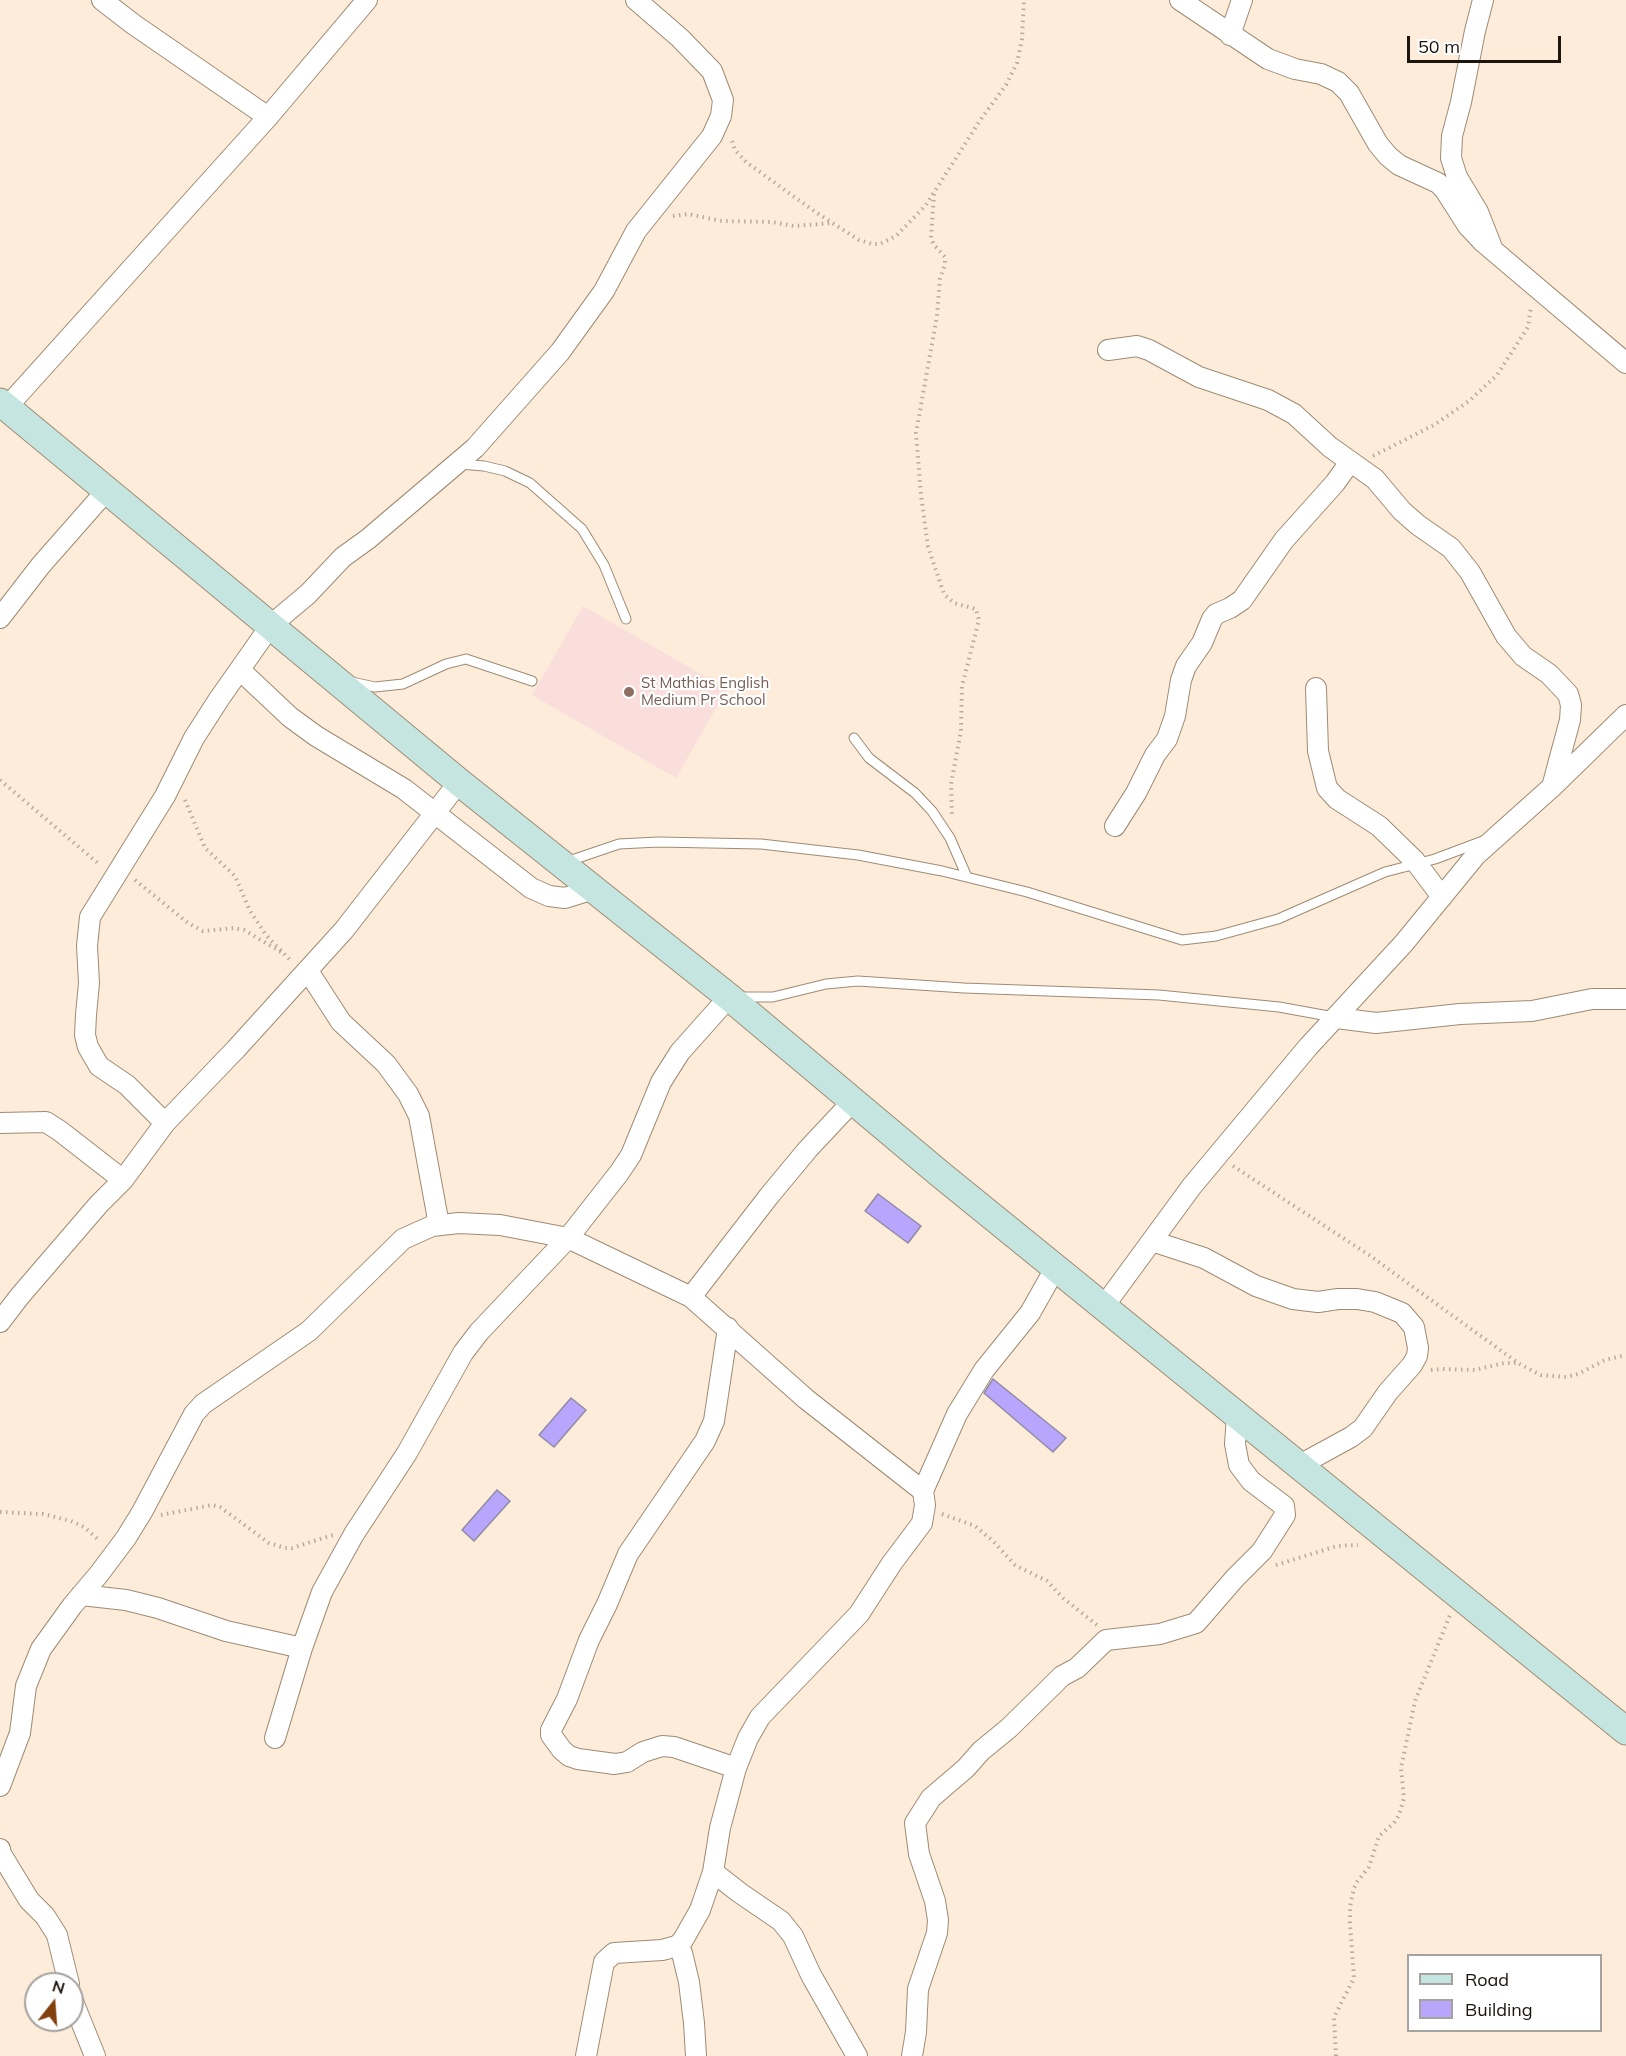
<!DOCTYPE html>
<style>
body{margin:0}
#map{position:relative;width:1626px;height:2056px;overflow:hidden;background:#fdecd9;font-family:Mulish,sans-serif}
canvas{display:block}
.legend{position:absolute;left:1407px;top:1954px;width:195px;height:78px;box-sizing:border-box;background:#fff;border:2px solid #a5a29f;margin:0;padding:8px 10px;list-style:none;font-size:18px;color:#1d160e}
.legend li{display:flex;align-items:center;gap:12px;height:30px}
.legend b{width:30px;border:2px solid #a5a29f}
.north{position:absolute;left:24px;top:1972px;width:60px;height:60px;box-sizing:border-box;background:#fff;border:2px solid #a5a29f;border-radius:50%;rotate:17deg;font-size:16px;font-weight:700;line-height:24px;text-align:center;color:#1d160e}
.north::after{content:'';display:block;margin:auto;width:21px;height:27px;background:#83400f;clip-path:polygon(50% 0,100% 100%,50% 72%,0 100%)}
.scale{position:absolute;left:1407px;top:36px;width:154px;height:27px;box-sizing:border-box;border:3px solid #1d160e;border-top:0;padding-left:8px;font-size:18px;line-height:21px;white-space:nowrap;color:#1d160e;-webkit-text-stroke:4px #fff;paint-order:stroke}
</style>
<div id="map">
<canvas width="1626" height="2056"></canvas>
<ul class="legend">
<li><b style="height:8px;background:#c5e6e0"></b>Road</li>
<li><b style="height:16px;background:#b8a6fd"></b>Building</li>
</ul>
<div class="north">N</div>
<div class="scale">50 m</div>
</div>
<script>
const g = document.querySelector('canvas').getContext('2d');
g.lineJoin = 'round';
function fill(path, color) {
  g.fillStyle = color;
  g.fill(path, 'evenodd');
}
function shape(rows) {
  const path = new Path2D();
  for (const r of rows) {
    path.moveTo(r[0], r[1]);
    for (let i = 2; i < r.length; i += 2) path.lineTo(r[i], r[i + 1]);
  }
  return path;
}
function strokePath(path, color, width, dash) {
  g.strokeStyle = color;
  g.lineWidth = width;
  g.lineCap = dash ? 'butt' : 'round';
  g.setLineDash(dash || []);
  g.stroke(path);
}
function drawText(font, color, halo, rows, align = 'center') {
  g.font = font + ' Mulish,sans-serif';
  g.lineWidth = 4.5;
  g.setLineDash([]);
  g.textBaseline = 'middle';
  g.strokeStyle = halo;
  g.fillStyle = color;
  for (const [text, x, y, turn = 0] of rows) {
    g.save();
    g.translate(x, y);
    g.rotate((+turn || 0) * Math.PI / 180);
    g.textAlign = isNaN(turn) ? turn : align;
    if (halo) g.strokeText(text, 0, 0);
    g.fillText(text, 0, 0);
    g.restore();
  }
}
const education = shape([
 [583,606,727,689,676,778,532,695]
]);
const building = shape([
 [878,1194,921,1226,908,1243,865,1211,878,1194],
 [993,1379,1066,1438,1053,1452,984,1393,993,1379],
 [571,1398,586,1410,554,1447,539,1435,571,1398],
 [497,1490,510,1501,474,1541,462,1530,497,1490]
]);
const path = shape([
 [732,141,735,150,746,162,814,211,859,240,872,244,880,244,896,236,926,205,981,119,1006,85,1017,63,1022,39,1024,0],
 [934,194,931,238,934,245,945,257,945,264,940,279,937,316,916,433,921,495,928,547,944,594,954,603,976,609,979,620,962,686,961,731,951,784,952,816],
 [673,216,688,214,722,221,772,222,794,226,832,223],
 [1373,456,1434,425,1469,401,1497,375,1528,327,1531,307],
 [0,780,100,865],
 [185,800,205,848,235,876,250,911,266,935,291,961],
 [135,880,188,923,203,931,234,928,244,930,281,952],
 [1233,1166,1369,1255,1518,1363,1531,1370,1541,1375,1566,1377,1578,1374,1605,1360,1626,1355],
 [1431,1370,1441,1369,1475,1370,1504,1363,1518,1363],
 [0,1512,43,1514,71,1521,84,1527,100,1541],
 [942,1514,975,1526,993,1541,1015,1565,1047,1581,1063,1598,1097,1625],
 [161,1515,212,1505,220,1507,269,1543,285,1548,292,1548,333,1535],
 [1276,1565,1337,1546,1358,1545],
 [1336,2056,1334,2017,1354,1978,1350,1923,1350,1907,1354,1888,1357,1882,1369,1867,1379,1836,1394,1823,1399,1815,1404,1798,1401,1768,1415,1701,1450,1615]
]);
const service = shape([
 [459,464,484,466,505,471,530,483,582,529,604,565,626,619],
 [352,682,375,687,403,684,446,664,466,659,532,681],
 [854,738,869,758,915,793,932,811,950,838,967,877],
 [566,862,619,844,658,842,761,844,858,855,942,871,1027,892,1182,940,1216,936,1278,919,1385,872,1435,859,1483,841],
 [740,997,773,997,826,984,858,981,964,988,1159,995,1279,1007,1334,1017]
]);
const minor = shape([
 [102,0,133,24,268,117],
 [1180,0,1268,59,1295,69,1321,74,1338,82,1349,93,1378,144,1388,156,1399,165,1438,183,1445,190,1468,226,1482,241,1626,363],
 [1483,0,1475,31,1461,102,1452,136,1451,158,1457,177,1478,212,1491,245],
 [1230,35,1242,0],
 [1108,350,1137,346,1149,350,1199,377,1268,400,1294,414,1330,447,1375,479,1402,511,1418,525,1451,548,1470,572,1506,636,1523,656,1549,674,1568,694,1571,705,1570,720,1552,787],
 [6,408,268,117,367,0],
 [0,618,41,565,107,490],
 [240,670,290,717,316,736,404,789,531,888,549,896,565,898,594,889],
 [1316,688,1318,751,1327,788,1337,799,1379,826,1415,861,1442,897],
 [1115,826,1136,793,1155,755,1167,739,1175,716,1181,680,1186,666,1202,643,1212,619,1216,614,1230,608,1242,600,1284,540,1335,483,1350,462],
 [308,971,341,1022,386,1064,408,1094,419,1116,439,1225],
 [1337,1018,1376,1023,1460,1014,1532,1011,1592,999,1626,999],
 [0,1123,46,1122,60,1131,123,1180],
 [165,1123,127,1085,99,1066,88,1047,85,1035,86,1015,89,983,87,946,90,917,165,796,194,738,219,699,271,625,308,594,343,557,368,539,475,448,560,352,604,291,636,231,712,136,721,116,723,100,712,71,680,38,636,0],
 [1152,1241,1204,1258,1256,1286,1293,1299,1318,1302,1338,1299,1357,1299,1375,1302,1402,1313,1414,1327,1418,1348,1417,1356,1412,1365,1388,1392,1363,1428,1351,1437,1298,1466],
 [691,1297,769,1196,808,1149,853,1101],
 [1104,1306,1192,1186,1308,1047,1404,943,1476,855,1552,787,1626,715],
 [0,1322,19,1297,99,1204,123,1180,165,1123,236,1049,344,930,459,782],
 [728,1328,714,1421,705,1441,628,1554,607,1604,589,1640,567,1699,551,1730,551,1735,562,1750,569,1756,578,1759,615,1764,627,1762,643,1752,662,1746,674,1747,736,1768],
 [923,1491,957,1414,984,1370,1030,1313,1056,1267],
 [81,1595,126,1600,158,1608,226,1631,302,1648],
 [275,1738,302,1648,322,1592,354,1534,407,1453,463,1353,479,1332,568,1238,619,1173,631,1155,661,1082,680,1052,729,997],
 [0,1786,20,1733,26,1686,41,1649,72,1606,99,1574,126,1538,142,1512,194,1414,203,1404,309,1331,403,1239,432,1226,459,1223,500,1225,568,1238,691,1297,806,1399,923,1491,925,1505,922,1523,892,1563,859,1614,760,1717,748,1738,736,1768,720,1828,713,1872,700,1910,683,1940,677,1946,662,1950,614,1953,604,1962,586,2056],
 [0,1849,1,1854,29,1900,45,1916,57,1935,69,1984],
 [713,1872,740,1893,781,1921,793,1936,811,1975,857,2056],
 [677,1946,682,1953,689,1982,694,2023,696,2056],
 [72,1999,95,2056],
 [912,2056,916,2032,918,1989,937,1933,938,1920,935,1901,919,1854,915,1823,931,1798,966,1768,981,1751,1009,1728,1062,1676,1077,1668,1106,1640,1160,1634,1196,1623,1235,1578,1262,1551,1285,1515,1284,1506,1251,1481,1239,1465,1235,1444,1237,1416]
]);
const secondary = shape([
 [0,402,459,782,729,997,940,1174,1626,1731]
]);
const markers = [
 [629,692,6,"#8d6e63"]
];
const educationNames = [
 ["St Mathias English",641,683],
 ["Medium Pr School",641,700]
];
fill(education, '#f9dedc');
fill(building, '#b8a6fd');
strokePath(building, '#8f8ba5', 1.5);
strokePath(service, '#9e8b75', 11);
strokePath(minor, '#9e8b75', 22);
strokePath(secondary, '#9e8b75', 29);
strokePath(path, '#b8aa9a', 4, [1.5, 4.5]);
strokePath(service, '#fff', 9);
strokePath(minor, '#fff', 20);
strokePath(secondary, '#c5e6e0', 27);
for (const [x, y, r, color] of markers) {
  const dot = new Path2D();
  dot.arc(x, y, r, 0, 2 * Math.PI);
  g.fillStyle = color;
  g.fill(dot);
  strokePath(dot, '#fff', 2);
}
drawText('15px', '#785e54', '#fff', educationNames, 'left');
</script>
